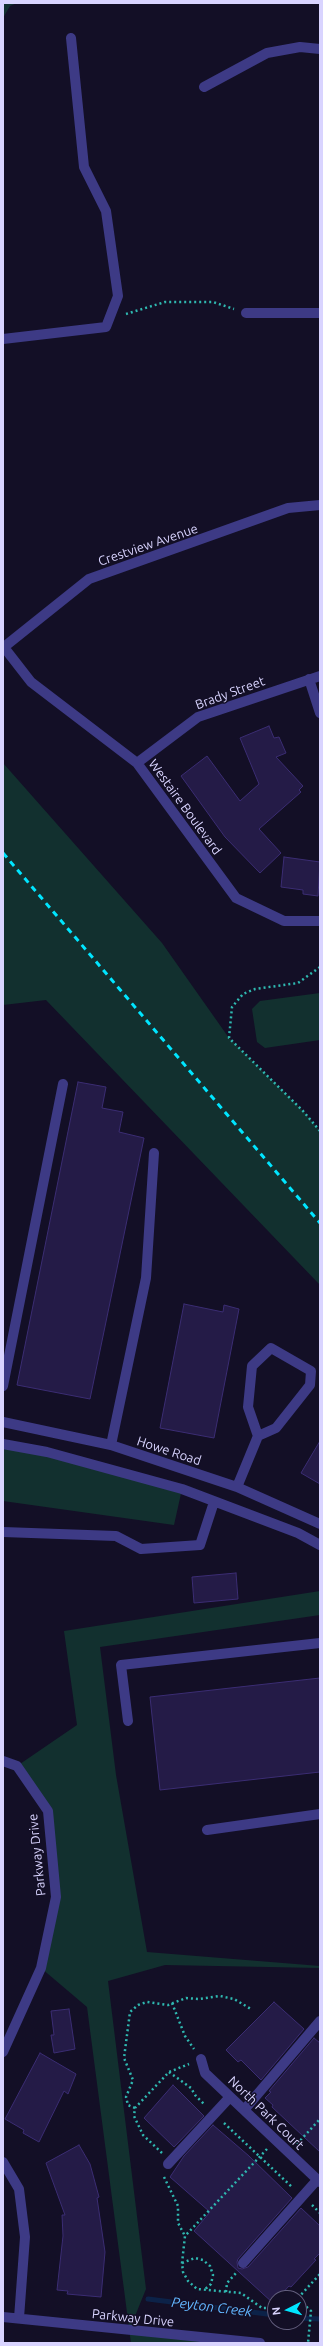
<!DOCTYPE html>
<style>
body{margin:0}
#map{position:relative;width:323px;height:2346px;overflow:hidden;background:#130f26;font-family:Ubuntu,sans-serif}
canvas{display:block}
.frame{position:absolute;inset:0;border:4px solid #d9d4ff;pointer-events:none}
.north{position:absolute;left:267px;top:2290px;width:40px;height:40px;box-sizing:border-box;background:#130f26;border:1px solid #625e7d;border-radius:50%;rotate:264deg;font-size:11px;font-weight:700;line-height:16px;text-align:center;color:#d9d4ff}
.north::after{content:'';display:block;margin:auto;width:14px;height:18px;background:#00e5ff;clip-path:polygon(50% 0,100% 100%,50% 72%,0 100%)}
</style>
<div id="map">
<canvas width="323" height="2346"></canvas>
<div class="frame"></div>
<div class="north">N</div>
</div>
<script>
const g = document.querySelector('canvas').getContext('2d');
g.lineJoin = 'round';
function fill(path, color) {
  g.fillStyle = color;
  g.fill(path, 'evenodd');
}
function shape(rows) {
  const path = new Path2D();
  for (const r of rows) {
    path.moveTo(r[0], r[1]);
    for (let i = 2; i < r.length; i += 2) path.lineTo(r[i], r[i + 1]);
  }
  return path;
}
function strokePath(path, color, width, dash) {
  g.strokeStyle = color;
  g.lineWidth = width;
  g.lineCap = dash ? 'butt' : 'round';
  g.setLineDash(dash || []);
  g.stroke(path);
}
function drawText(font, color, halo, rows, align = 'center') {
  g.font = font + ' Ubuntu,sans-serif';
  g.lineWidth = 3;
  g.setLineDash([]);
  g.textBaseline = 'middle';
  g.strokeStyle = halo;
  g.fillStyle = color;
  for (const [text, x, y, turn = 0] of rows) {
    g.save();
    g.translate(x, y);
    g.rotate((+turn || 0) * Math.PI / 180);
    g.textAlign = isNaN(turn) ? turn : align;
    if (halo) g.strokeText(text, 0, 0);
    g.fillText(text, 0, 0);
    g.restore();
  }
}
const green = shape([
 [3,3,17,3,10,6,3,18],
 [3,763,162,943,229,1038,303,1111,320,1131,320,1285,46,1000,3,1005],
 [320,993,320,1040,265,1048,257,1042,252,1009,260,1001],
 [3,1444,182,1489,174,1525,3,1501],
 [320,1591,320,1615,100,1647,116,1775,147,1952,320,1966,320,1968,165,1965,108,1981,146,2289,129,2331,260,2343,131,2343,87,2007,41,1968,56,1897,48,1811,17,1766,77,1725,64,1631]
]);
const stream = shape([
 [148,2299,275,2315],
 [299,2318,320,2319]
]);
const building = shape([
 [269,726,274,738,279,737,286,753,276,757,303,786,299,790,301,792,259,829,281,853,260,873,225,837,181,776,207,756,240,801,259,784,240,738,269,726],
 [284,857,320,862,318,896,303,894,303,890,281,887,284,857],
 [78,1082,106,1087,102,1108,123,1112,119,1132,144,1138,90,1399,17,1385,78,1082],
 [184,1304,223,1312,224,1305,239,1309,214,1438,160,1428,184,1304],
 [320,1441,320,1484,301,1473,320,1441],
 [236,1573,238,1599,194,1603,192,1577,236,1573],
 [320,1678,320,1772,160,1790,150,1697,320,1678],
 [274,2002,304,2029,261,2080,241,2060,238,2062,226,2050,274,2002],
 [69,2009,75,2049,54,2053,51,2035,54,2035,51,2011,69,2009],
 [314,2038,320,2043,320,2152,272,2107,273,2105,265,2098,271,2092,269,2091,314,2038],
 [40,2053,76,2074,68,2094,64,2091,39,2142,23,2133,24,2130,5,2119,40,2053],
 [173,2085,204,2116,174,2147,144,2118,173,2085],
 [213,2125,249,2156,292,2198,238,2259,237,2262,238,2268,242,2269,248,2267,301,2208,320,2226,320,2253,314,2259,316,2260,291,2287,289,2286,278,2298,275,2298,273,2303,194,2231,210,2212,170,2177,184,2156,213,2125],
 [79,2145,90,2164,99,2197,97,2198,105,2252,101,2297,67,2294,68,2291,57,2290,63,2236,62,2215,65,2215,46,2163,79,2145]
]);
const path = shape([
 [126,314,165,302,213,302,234,309],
 [320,967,298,983,255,989,243,994,232,1007,229,1038,303,1111,320,1131],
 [172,2003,185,2036,194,2049],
 [169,2072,191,2088,195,2095,205,2105],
 [135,2108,128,2105,126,2097,133,2080,124,2058,130,2012,138,2005,147,2002,168,2005,186,1998,199,1999,220,1996,234,1999,251,2009],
 [224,2123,293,2188],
 [297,2144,320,2119],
 [267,2149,185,2236,182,2263,183,2272,188,2281,197,2289,241,2293,262,2308,275,2308],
 [162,2153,143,2135,134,2116,135,2108,169,2072,189,2064],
 [164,2177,178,2206,178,2223,185,2236],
 [312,2205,320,2213],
 [182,2263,195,2258,203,2260,210,2266,213,2275,211,2284,204,2290],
 [226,2292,227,2283,236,2273],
 [298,2298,320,2274],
 [299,2300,311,2311,308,2343]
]);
const minor = shape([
 [204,87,267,53,300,47,320,49],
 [246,313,320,313],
 [3,339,106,327,118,296,106,211,84,167,71,38],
 [3,646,31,682,137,763,236,898,284,921,320,921],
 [4,647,89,579,288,508,320,505],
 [309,679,320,713],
 [137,763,198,717,320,676],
 [3,1386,63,1084],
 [3,1422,111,1445,237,1487,320,1524],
 [3,1444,47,1452,182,1489,298,1533,320,1545],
 [111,1445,146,1278,154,1153],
 [237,1487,258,1436,248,1407,252,1366,271,1348,311,1371,310,1385,276,1428,258,1436],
 [3,1532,116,1536,141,1549,200,1545,214,1502],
 [128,1721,121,1665,320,1643],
 [3,1761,17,1766,48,1811,56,1897,41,1968,3,2052],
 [207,1830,320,1814],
 [201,2059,205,2073,320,2182],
 [244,2110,320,2021],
 [3,2162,19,2189,25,2237,19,2318],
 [168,2164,230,2097],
 [243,2263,317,2180],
 [3,2317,260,2343]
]);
const rail = shape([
 [3,853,320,1223]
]);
const streetNames = [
 ["Crestview Avenue",148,545,-19],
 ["Brady Street",230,693,-20],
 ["Westaire Boulevard",185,807,54],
 ["Howe Road",169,1451,18],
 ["Parkway Drive",37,1855,-96],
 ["North Park Court",266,2113,44],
 ["Parkway Drive",133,2318,6]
];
const waterNames = [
 ["Peyton Creek",212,2307,7]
];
fill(green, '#12302f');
strokePath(stream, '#0c2248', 5);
fill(building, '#241b47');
strokePath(building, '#3b2d73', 1);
strokePath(path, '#2fb8b0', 2.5, [2, 3]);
strokePath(minor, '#3d3a85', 10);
strokePath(rail, '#00e5ff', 3, [6, 5]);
drawText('13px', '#d9d4ff', '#130f26', streetNames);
drawText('italic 14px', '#62b6ff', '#130f26', waterNames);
</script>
